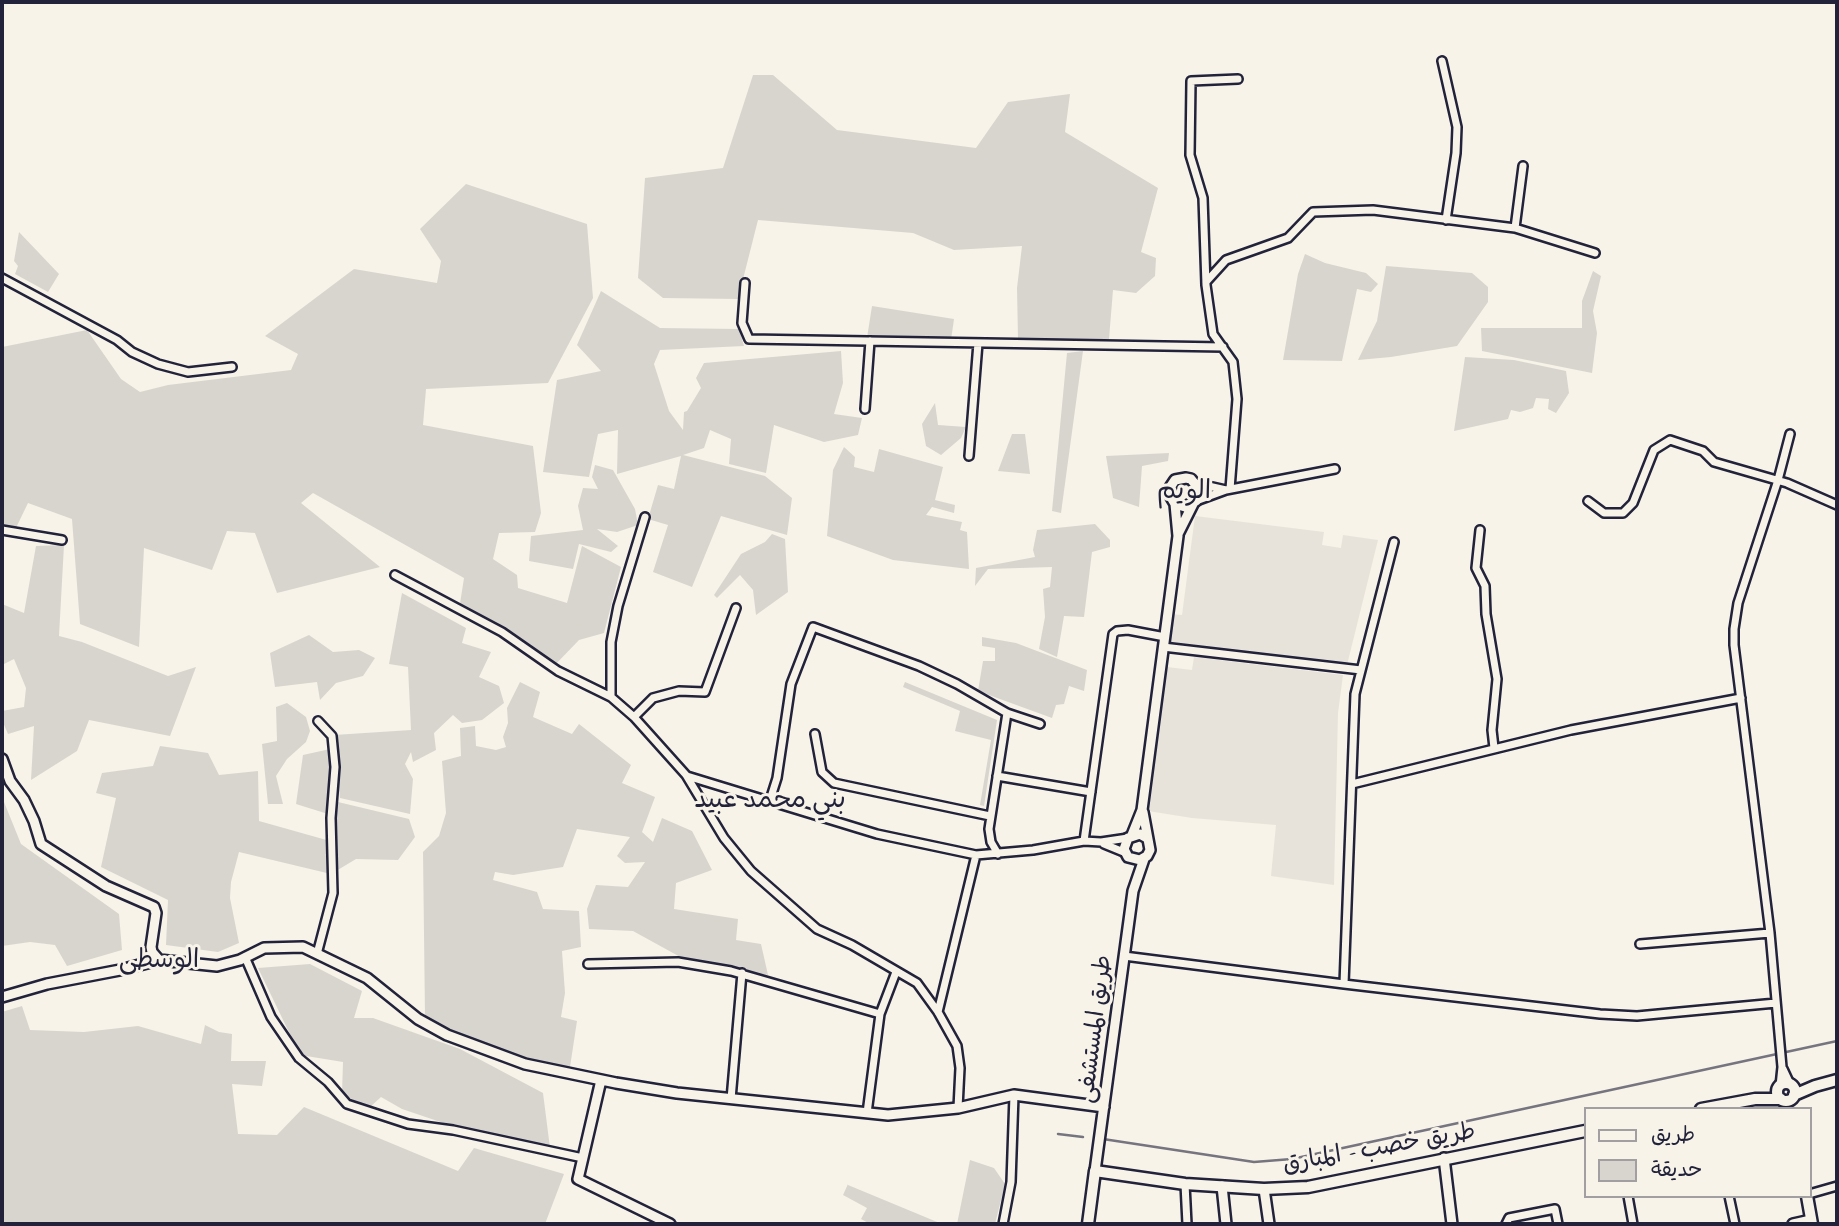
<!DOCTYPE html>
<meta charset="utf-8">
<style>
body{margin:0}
#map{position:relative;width:1839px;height:1226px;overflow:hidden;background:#f7f3e8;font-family:Caveat,"Playpen Sans Arabic",sans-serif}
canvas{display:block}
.frame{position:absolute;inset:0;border:4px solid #22223b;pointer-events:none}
.legend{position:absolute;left:1584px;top:1107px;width:228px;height:91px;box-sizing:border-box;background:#f7f3e8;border:2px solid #a29fa3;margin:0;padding:9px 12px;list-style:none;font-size:21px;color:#22223b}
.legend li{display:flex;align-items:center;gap:14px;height:35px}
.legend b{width:35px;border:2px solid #a29fa3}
</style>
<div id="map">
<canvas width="1839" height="1226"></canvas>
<div class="frame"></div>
<ul class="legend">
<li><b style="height:9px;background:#f7f3e8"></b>طريق</li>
<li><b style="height:19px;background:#d8d5cf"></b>حديقة</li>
</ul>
</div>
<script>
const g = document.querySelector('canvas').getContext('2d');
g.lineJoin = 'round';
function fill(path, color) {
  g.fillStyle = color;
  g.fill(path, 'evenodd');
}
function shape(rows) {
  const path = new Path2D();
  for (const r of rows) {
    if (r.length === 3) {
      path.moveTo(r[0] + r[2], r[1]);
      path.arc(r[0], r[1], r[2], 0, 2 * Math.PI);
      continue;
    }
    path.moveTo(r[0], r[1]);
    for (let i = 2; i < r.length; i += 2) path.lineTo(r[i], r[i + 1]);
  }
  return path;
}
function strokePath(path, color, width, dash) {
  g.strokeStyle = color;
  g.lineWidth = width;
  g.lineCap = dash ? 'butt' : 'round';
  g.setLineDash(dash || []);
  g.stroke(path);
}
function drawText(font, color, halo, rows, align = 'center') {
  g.font = font + ' Caveat,"Playpen Sans Arabic",sans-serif';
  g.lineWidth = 6;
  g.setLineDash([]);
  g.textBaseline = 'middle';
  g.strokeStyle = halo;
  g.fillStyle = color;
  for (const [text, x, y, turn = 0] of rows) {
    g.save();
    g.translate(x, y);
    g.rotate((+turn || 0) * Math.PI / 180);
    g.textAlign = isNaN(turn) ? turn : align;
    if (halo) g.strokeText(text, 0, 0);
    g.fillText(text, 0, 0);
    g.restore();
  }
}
const built = shape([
 [1195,516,1324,532,1322,545,1341,548,1343,535,1378,540,1347,665,1168,643,1171,614,1182,615],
 [1194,657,1343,675,1338,713,1334,885,1271,876,1276,825,1192,818,1148,811,1167,667,1192,670]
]);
const green = shape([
 [753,75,773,75,837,130,976,148,1008,102,1070,94,1065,132,1158,188,1141,252,1156,258,1155,276,1136,293,1113,290,1109,339,1018,339,1017,288,1022,246,954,250,913,233,758,220,738,299,663,298,638,278,645,178,723,168],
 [466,184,587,224,593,298,548,383,426,389,423,425,533,446,541,513,535,532,499,533,493,559,517,575,518,588,567,603,582,546,621,567,604,633,579,640,554,666,459,610,464,578,313,493,301,503,380,567,277,593,255,533,227,531,212,570,144,548,139,647,80,624,72,519,28,503,13,534,2,534,2,347,87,330,121,379,140,392,168,385,291,370,298,354,265,336,354,269,437,283,441,261,420,229],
 [19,232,59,274,48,292,15,274,18,266,14,261],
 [1305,254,1325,263,1366,273,1378,284,1371,292,1357,289,1342,361,1283,360,1298,274],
 [1386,266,1472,273,1488,287,1488,302,1457,346,1391,357,1358,360,1377,321],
 [1593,271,1601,276,1593,311,1597,333,1592,373,1482,351,1481,328,1582,328,1582,301],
 [601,291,660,328,739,329,744,346,660,350,654,364,669,411,683,430,684,412,687,411,701,388,696,378,704,363,841,351,843,383,834,414,862,418,858,435,824,442,774,425,766,473,729,464,731,439,710,430,704,448,683,455,765,476,792,498,787,535,721,516,692,587,653,572,668,525,648,519,658,485,674,489,681,456,617,474,618,430,598,434,589,477,543,472,557,380,601,371,577,345],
 [872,306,954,319,951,340,867,338],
 [1083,351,1061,513,1052,511,1067,353],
 [1465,357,1514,360,1566,371,1569,393,1556,413,1548,409,1549,399,1536,398,1533,408,1520,412,1511,410,1508,419,1454,431],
 [935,403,938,425,966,427,961,438,941,455,926,446,922,424],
 [1012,434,1025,434,1030,474,998,471],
 [844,447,855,457,854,467,874,472,879,449,943,467,935,500,955,505,954,513,932,507,926,515,962,522,960,530,967,532,969,569,893,560,827,536,833,470],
 [1169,453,1168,461,1142,466,1139,507,1113,498,1106,456],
 [595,465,613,470,635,509,638,525,617,532,597,529,618,546,611,552,579,544,573,569,529,561,531,536,583,530,578,506,583,488,598,489,592,477],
 [1095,524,1110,540,1110,547,1092,552,1084,617,1064,616,1057,657,1039,649,1045,617,1043,589,1050,587,1052,567,988,569,975,586,976,568,1035,557,1033,550,1037,530],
 [772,534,785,539,788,592,756,615,753,590,740,575,717,598,714,595,741,554,765,542],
 [64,545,59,636,82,642,168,676,196,667,170,736,89,720,77,751,31,780,34,726,8,734,2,720,2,711,24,707,26,688,14,659,2,665,2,604,24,613,36,546],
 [402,593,466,628,462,643,491,652,479,677,499,686,504,703,482,720,462,723,453,715,434,733,436,750,413,762,411,752,405,764,413,779,410,814,340,798,334,735,411,730,408,667,389,664],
 [309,635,333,652,359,650,375,658,363,676,336,683,320,700,317,682,275,687,270,653],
 [982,637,1016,643,1087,670,1084,691,1069,686,1064,704,1056,705,1052,718,978,691,983,661,995,661,995,648,982,646],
 [520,682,540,692,533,717,572,734,579,724,631,765,622,783,655,797,642,832,653,842,662,818,692,831,712,870,676,883,674,909,738,919,736,940,761,944,768,975,693,964,633,931,589,929,587,909,596,885,628,887,645,862,625,863,617,856,630,837,577,829,563,867,513,875,495,872,493,880,537,892,543,909,579,911,581,947,562,951,565,993,561,1017,577,1021,570,1067,524,1058,451,1031,425,1016,423,852,439,836,446,813,442,761,461,756,460,728,475,726,476,746,496,750,506,747,503,737,508,723,507,708],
 [905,682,997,720,984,806,980,805,991,740,955,731,960,711,903,687],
 [287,703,306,717,310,731,306,742,287,759,276,776,283,804,268,804,262,744,277,741,276,707],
 [160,746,208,753,219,775,258,771,259,821,330,841,338,802,409,819,415,837,398,860,356,859,331,874,239,852,231,882,230,898,239,943,218,952,166,945,168,900,101,867,116,798,96,793,102,773,153,766],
 [330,749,328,814,296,804,303,755],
 [2,797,21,844,119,914,122,950,67,966,55,945,30,942,2,946],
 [310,964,362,991,354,1018,373,1018,460,1049,543,1093,550,1148,473,1133,402,1109,381,1097,369,1108,342,1094,343,1062,300,1055,258,968],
 [22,1006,30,1030,84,1032,138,1026,201,1044,205,1025,219,1032,232,1034,231,1061,266,1061,262,1086,232,1084,238,1134,277,1135,304,1107,458,1171,474,1148,564,1174,545,1224,333,1224,277,1222,277,1224,2,1224,2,1012],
 [970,1160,994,1168,1005,1184,995,1224,957,1224],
 [848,1184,848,1185,942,1224,870,1224,861,1219,867,1208,843,1195]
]);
const stream = shape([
 [1058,1134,1083,1137],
 [1103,1139,1254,1162,1292,1159,1837,1041]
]);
const minor = shape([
 [1442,61,1457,127,1456,153,1446,220],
 [1515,228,1523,166],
 [2,278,117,340,132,352,158,364,188,372,232,367],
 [1206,282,1226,260,1288,238,1313,212,1373,210,1515,228,1595,253],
 [745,283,742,323,749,339,1223,347],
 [865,409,870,341],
 [969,456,978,343],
 [1195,483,1226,490],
 [1230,489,1237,399,1233,362,1213,334,1206,285,1203,198,1190,155,1191,81,1238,79],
 [1196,501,1226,490,1335,469],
 [1588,501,1604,513,1623,513,1633,503,1654,450,1670,440,1703,451,1714,462,1787,483,1837,505],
 [645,517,618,606,611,642,611,697,634,717,686,775,724,838,751,871,817,929,852,945,917,983,938,1012,957,1046,960,1068,958,1108],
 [2,530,62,540],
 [1480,530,1476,568,1485,586,1486,614,1497,679,1492,730,1494,748],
 [395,575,502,632,558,671,611,697],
 [1163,647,1361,670],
 [634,717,653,698,679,691,705,692,736,608],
 [815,734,822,772,834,783,990,816],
 [687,776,877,834,976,855,1033,850,1084,841,1101,842,1128,838],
 [997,776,1091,792],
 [1352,784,1571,730,1741,698],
 [770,800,777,778,791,684,813,627,919,666,957,684,1007,713,1040,724],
 [1084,841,1113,634,1117,631,1128,630,1165,637],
 [1104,844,1126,853],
 [998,854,991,842,989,829,1007,713],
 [1640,944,1770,933],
 [317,954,333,893,331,818,335,767,332,736,318,721],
 [1124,956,1344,984,1355,694,1394,542],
 [245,957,271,1017,299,1058,328,1082,347,1104,408,1124,453,1130,583,1158],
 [588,964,678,962,731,971,880,1014],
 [1344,984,1600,1014,1637,1016,1776,1003],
 [938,1012,976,855],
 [1783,1069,1790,1084],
 [1780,1086,1782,1067,1770,933,1734,645,1734,629,1738,603,1778,480,1790,434],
 [731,1099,742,973],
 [867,1113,880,1014,896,972],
 [1185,1184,1187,1224],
 [1809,1194,1837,1186],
 [1628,1196,1633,1224],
 [1729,1196,1735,1224],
 [1003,1224,1011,1182,1014,1095],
 [1506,1224,1509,1218,1555,1209,1558,1224]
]);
const tertiary = shape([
 [1178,534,1193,504],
 [2,759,10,781,24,800,34,821,41,844,106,886,154,907,156,913,151,947,152,952,159,960],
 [1143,812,1150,850,1147,856,1140,860,1128,857,1124,849,1128,838,1140,834,1147,838],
 [1132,835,1142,810,1178,536,1175,504,1169,494,1169,489,1175,480,1186,478,1191,479,1198,488,1196,501,1185,507,1175,504],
 [2,997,47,984,120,970,159,960,217,966,240,960,264,948,303,947,367,978,418,1019,447,1035,525,1064,616,1083,677,1093,888,1115,958,1108,1014,1095,1104,1107],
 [601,1080,578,1179,670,1224],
 [1444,1158,1452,1224],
 [1095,1171,1133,891,1144,859],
 [1222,1186,1226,1224],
 [1264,1189,1269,1224],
 [1793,1224,1811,1220]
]);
const secondary = shape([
 [1786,1092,9],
 [1794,1095,1815,1086,1837,1080],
 [1701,1109,1755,1099,1781,1099],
 [1807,1196,1812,1224],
 [1088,1224,1095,1171,1185,1184,1264,1189,1308,1187,1585,1131]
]);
const streetNames = [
 ["طريق المستشفى",1095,1029,-83],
 ["طريق خصب - المبارق",1379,1148,-10]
];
const neighbourhoodNames = [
 ["الويم",1184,491],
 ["بني محمد عبيد",770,800],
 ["الوسطى",159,960]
];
fill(built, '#e7e3db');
fill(green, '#d8d5cf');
strokePath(stream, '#76747f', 2.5);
strokePath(minor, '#22223b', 12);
strokePath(tertiary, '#22223b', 14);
strokePath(secondary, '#22223b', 15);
strokePath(minor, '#f7f3e8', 7);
strokePath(tertiary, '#f7f3e8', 9);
strokePath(secondary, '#f7f3e8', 10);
drawText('24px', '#22223b', '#f7f3e8', streetNames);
drawText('26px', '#22223b', '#f7f3e8', neighbourhoodNames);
</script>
